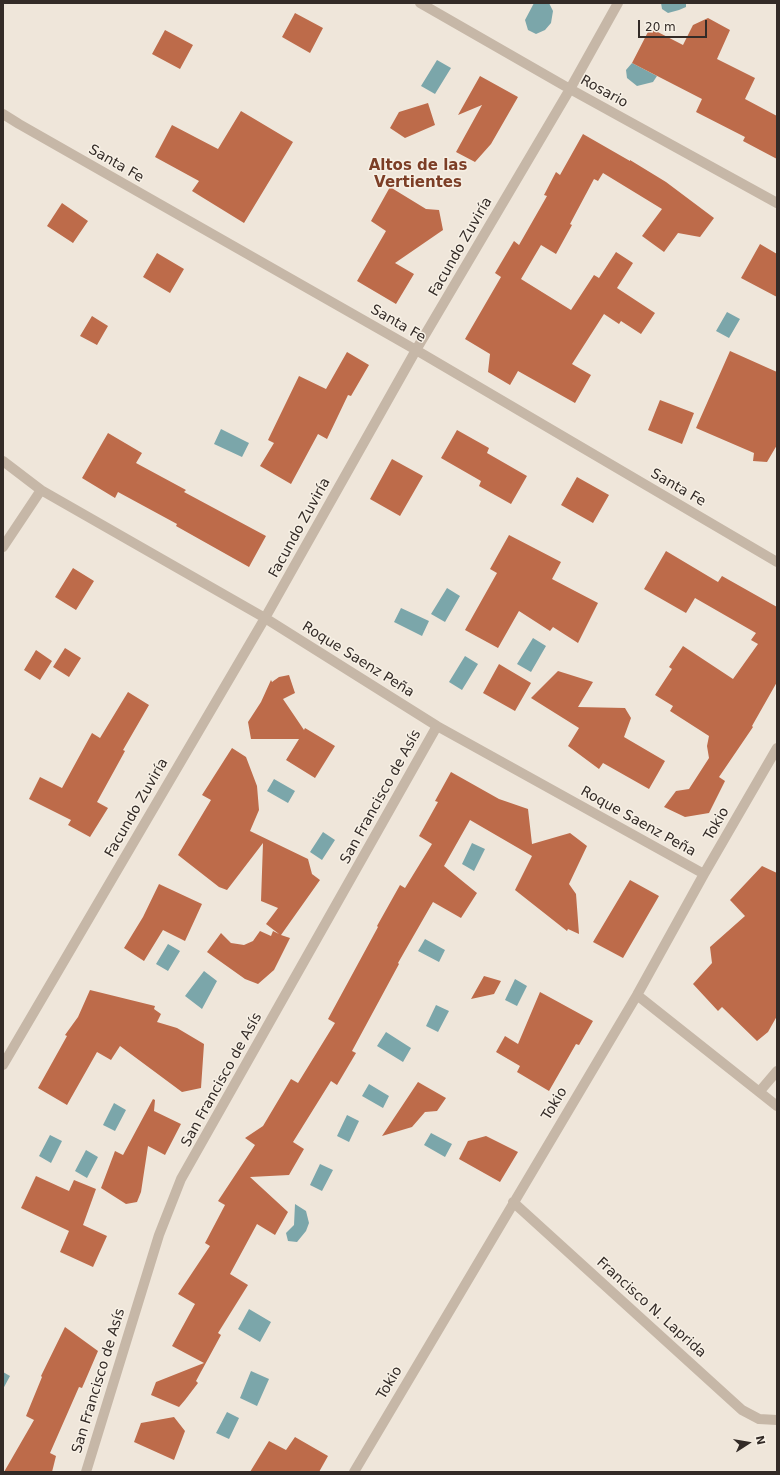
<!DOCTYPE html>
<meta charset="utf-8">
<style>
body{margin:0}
#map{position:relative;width:780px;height:1475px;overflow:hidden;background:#efe6da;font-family:"DejaVu Sans",sans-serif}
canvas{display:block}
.frame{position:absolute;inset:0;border:4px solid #332b27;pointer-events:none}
.north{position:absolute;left:728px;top:1423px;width:40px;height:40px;-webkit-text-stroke:3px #f7f0e5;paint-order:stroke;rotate:78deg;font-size:11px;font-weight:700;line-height:16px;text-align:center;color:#332b27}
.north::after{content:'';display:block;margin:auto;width:14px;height:18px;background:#332b27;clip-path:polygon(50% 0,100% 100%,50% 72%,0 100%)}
.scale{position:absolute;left:638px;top:20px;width:69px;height:18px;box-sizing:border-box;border:2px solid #332b27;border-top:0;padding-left:5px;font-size:12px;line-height:14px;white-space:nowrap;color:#332b27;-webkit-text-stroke:3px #f7f0e5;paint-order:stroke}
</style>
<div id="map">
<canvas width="780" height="1475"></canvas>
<div class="frame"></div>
<div class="north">N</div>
<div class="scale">20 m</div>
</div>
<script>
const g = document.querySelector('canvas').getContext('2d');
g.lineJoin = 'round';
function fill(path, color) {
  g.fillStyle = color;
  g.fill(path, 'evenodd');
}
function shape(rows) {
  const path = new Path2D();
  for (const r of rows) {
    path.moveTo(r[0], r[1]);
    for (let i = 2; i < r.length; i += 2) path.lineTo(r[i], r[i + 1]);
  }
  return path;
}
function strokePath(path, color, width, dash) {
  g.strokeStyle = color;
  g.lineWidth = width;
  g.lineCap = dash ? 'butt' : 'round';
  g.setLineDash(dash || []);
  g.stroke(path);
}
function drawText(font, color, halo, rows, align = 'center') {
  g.font = font + ' "DejaVu Sans",sans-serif';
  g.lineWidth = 3;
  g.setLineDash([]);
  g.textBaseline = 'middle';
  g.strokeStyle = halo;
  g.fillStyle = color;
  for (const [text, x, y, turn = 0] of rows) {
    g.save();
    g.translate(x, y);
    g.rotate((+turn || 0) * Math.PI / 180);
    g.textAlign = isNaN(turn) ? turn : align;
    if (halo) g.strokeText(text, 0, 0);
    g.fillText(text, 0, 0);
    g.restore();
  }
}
const water = shape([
 [534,3,549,3,553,11,551,23,545,30,536,34,528,30,525,20],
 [661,3,686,3,686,7,679,10,668,13,662,9],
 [437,60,451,68,435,94,421,86],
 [632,63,657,76,653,82,637,86,627,78,626,70],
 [727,312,740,319,729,338,716,331],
 [221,429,249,443,242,457,214,444],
 [447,588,460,596,445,622,431,614],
 [401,608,429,621,422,636,394,622],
 [533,638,546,646,531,672,517,664],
 [465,656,478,664,462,690,449,682],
 [274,779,295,791,288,803,267,791],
 [323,832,335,840,322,860,310,852],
 [472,843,485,849,474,871,462,864],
 [425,939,445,950,439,962,418,951],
 [168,944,180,951,168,971,156,964],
 [204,971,217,981,202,1009,185,996],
 [515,979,527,986,517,1006,505,1000],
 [436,1005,449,1011,438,1032,426,1026],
 [386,1032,411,1048,403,1062,377,1046],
 [369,1084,389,1096,383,1108,362,1096],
 [114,1103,126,1110,115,1131,103,1125],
 [347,1115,359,1121,349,1142,337,1136],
 [431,1133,452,1144,445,1157,424,1145],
 [50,1135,62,1141,51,1163,39,1156],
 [86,1150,98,1157,87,1178,75,1171],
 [320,1164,333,1170,322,1191,310,1185],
 [295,1204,306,1211,309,1223,306,1231,297,1242,288,1241,286,1233,294,1225],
 [249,1309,271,1322,260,1342,238,1329],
 [251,1371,269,1379,257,1406,240,1398],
 [3,1372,10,1376,3,1389],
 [227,1412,239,1418,229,1439,216,1433]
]);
const building = shape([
 [295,13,323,28,310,53,282,37],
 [708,18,730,30,717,59,755,78,745,99,777,116,777,159,743,141,745,137,696,112,702,99,632,63,650,28,683,45,693,25],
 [165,30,193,45,180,69,152,54],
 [480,76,518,97,491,144,475,162,456,152,482,105,458,115],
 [428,103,435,125,405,138,390,128,399,112],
 [241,111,293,142,244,223,192,191,199,181,155,157,172,125,218,149],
 [583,134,630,161,630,160,666,182,714,218,700,237,678,233,664,252,642,236,662,209,603,173,598,181,594,179,570,224,572,225,556,254,541,245,521,279,571,310,594,275,599,278,616,252,633,263,617,288,655,313,641,334,621,321,619,324,604,314,572,364,591,375,575,403,518,371,510,385,488,372,490,354,465,339,501,277,495,273,514,241,519,245,547,196,544,195,556,172,560,175],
 [390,187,426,209,439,210,443,230,395,263,414,274,396,304,357,281,386,231,371,221],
 [62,203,88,221,73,243,47,226],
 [760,244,777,254,777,297,741,278],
 [157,253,184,269,170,293,143,277],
 [92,316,108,326,97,345,80,336],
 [730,351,777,372,777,445,767,462,753,461,754,453,696,428],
 [347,352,369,365,351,396,348,395,327,439,318,434,291,484,260,466,274,443,268,440,299,376,326,389],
 [660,400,694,413,682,444,648,430],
 [457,430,489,448,487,453,527,476,511,504,479,486,481,481,441,458],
 [108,433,142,453,136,463,186,490,184,492,266,536,249,567,176,526,177,524,118,492,115,498,82,478],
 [392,459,423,476,400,516,370,499],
 [577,477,609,495,593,523,561,505],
 [509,535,561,562,552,579,598,603,578,643,553,627,550,631,519,611,498,648,465,630,497,573,490,569],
 [666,551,718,582,722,576,777,607,777,682,752,726,753,727,719,777,725,781,709,813,685,817,664,807,676,791,689,789,709,758,707,746,709,736,670,711,673,706,655,695,672,669,669,667,683,646,733,679,758,644,751,640,756,633,695,598,686,613,644,589],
 [73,568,94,581,76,610,55,597],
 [65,648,81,658,69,677,53,667],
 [36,650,52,661,40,680,24,670],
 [499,664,531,683,515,711,483,693],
 [558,671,593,682,578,707,625,708,631,718,624,737,665,761,649,789,603,763,599,769,568,746,579,728,531,698],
 [289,675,295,693,283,699,304,730,305,728,335,746,315,778,286,760,299,739,251,739,248,722,261,702,271,680,272,682,279,677],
 [128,692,149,705,123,750,125,751,97,802,108,808,90,837,68,825,71,820,29,799,40,777,62,788,92,733,100,738],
 [232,748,246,757,257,786,259,810,250,831,308,859,312,874,320,880,281,935,290,938,274,970,258,984,245,979,207,952,221,933,231,943,244,945,253,941,260,931,271,936,273,931,279,934,266,924,278,908,261,901,263,843,227,890,219,887,178,855,211,800,202,795],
 [451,772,499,799,528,809,532,844,570,833,587,846,569,884,576,894,579,934,568,929,567,931,515,890,532,856,470,820,444,866,477,893,461,918,433,902,398,963,399,964,352,1051,356,1053,337,1085,331,1081,293,1142,304,1149,289,1175,250,1177,288,1212,275,1235,257,1224,230,1274,248,1285,218,1333,221,1335,196,1381,198,1383,185,1400,179,1407,151,1395,156,1382,204,1363,172,1346,195,1304,178,1294,210,1246,205,1243,225,1205,218,1201,255,1145,245,1138,263,1126,291,1079,298,1083,335,1023,328,1019,378,927,377,926,400,885,405,888,432,844,419,836,438,802,435,801],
 [762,866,777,873,777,1016,768,1032,757,1041,722,1007,718,1011,693,984,712,963,710,947,745,916,730,900],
 [630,880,659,896,623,958,593,942],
 [159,884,202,904,185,941,163,930,144,961,124,948,143,917],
 [484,976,501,981,494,994,471,999],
 [90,990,155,1006,154,1009,161,1014,157,1022,177,1028,204,1044,201,1088,182,1092,120,1046,111,1060,97,1052,67,1105,38,1088,67,1036,65,1035,78,1017],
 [540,992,593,1021,579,1045,576,1044,549,1091,517,1072,520,1066,496,1052,505,1036,518,1044],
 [418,1082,446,1098,437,1111,425,1112,412,1127,382,1136],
 [153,1099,155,1100,154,1111,181,1124,165,1155,148,1146,141,1192,137,1202,126,1204,101,1188,115,1151,123,1155],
 [486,1136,518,1152,500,1182,459,1159,468,1141],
 [36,1176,69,1191,74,1180,96,1189,83,1225,107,1236,93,1267,60,1252,69,1231,21,1208],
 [65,1327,98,1351,82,1388,79,1387,50,1453,56,1456,52,1472,4,1472,34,1420,26,1416,42,1377,41,1376],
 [174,1417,185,1431,174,1460,134,1442,141,1423],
 [295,1437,328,1456,319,1472,250,1472,269,1441,286,1450]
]);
const minor = shape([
 [420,3,570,89,777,203],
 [3,114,19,124,416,350,777,562],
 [3,461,41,490,265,618,437,726,704,874],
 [3,547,41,490],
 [637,995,777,1106],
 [3,1065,265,618,416,350,570,89,618,3],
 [760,1091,777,1071],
 [513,1202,742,1410,759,1419,777,1420],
 [86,1472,159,1235,181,1179,437,726],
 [354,1472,637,995,704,874,777,748]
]);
const streetNames = [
 ["Rosario",604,92,29],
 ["Santa Fe",116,164,30],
 ["Facundo Zuviría",461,247,-60],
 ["Santa Fe",398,324,30],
 ["Santa Fe",678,488,30],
 ["Facundo Zuviría",300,528,-61],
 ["Roque Saenz Peña",358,660,32],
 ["San Francisco de Asís",381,797,-61],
 ["Facundo Zuviría",137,808,-60],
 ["Roque Saenz Peña",638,822,29],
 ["Tokio",717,824,-60],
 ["San Francisco de Asís",222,1080,-61],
 ["Tokio",555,1104,-59],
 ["Francisco N. Laprida",651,1308,42],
 ["San Francisco de Asís",99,1381,-73],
 ["Tokio",390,1383,-59]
];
const neighbourhoodNames = [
 ["Altos de las",418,166],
 ["Vertientes",418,183]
];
fill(water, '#7ba6aa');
fill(building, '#bd6b4a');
strokePath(minor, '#c6b7a7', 10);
drawText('14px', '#332b27', '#f7f0e5', streetNames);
drawText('bold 15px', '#7c3e26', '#f7f0e5', neighbourhoodNames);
</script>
